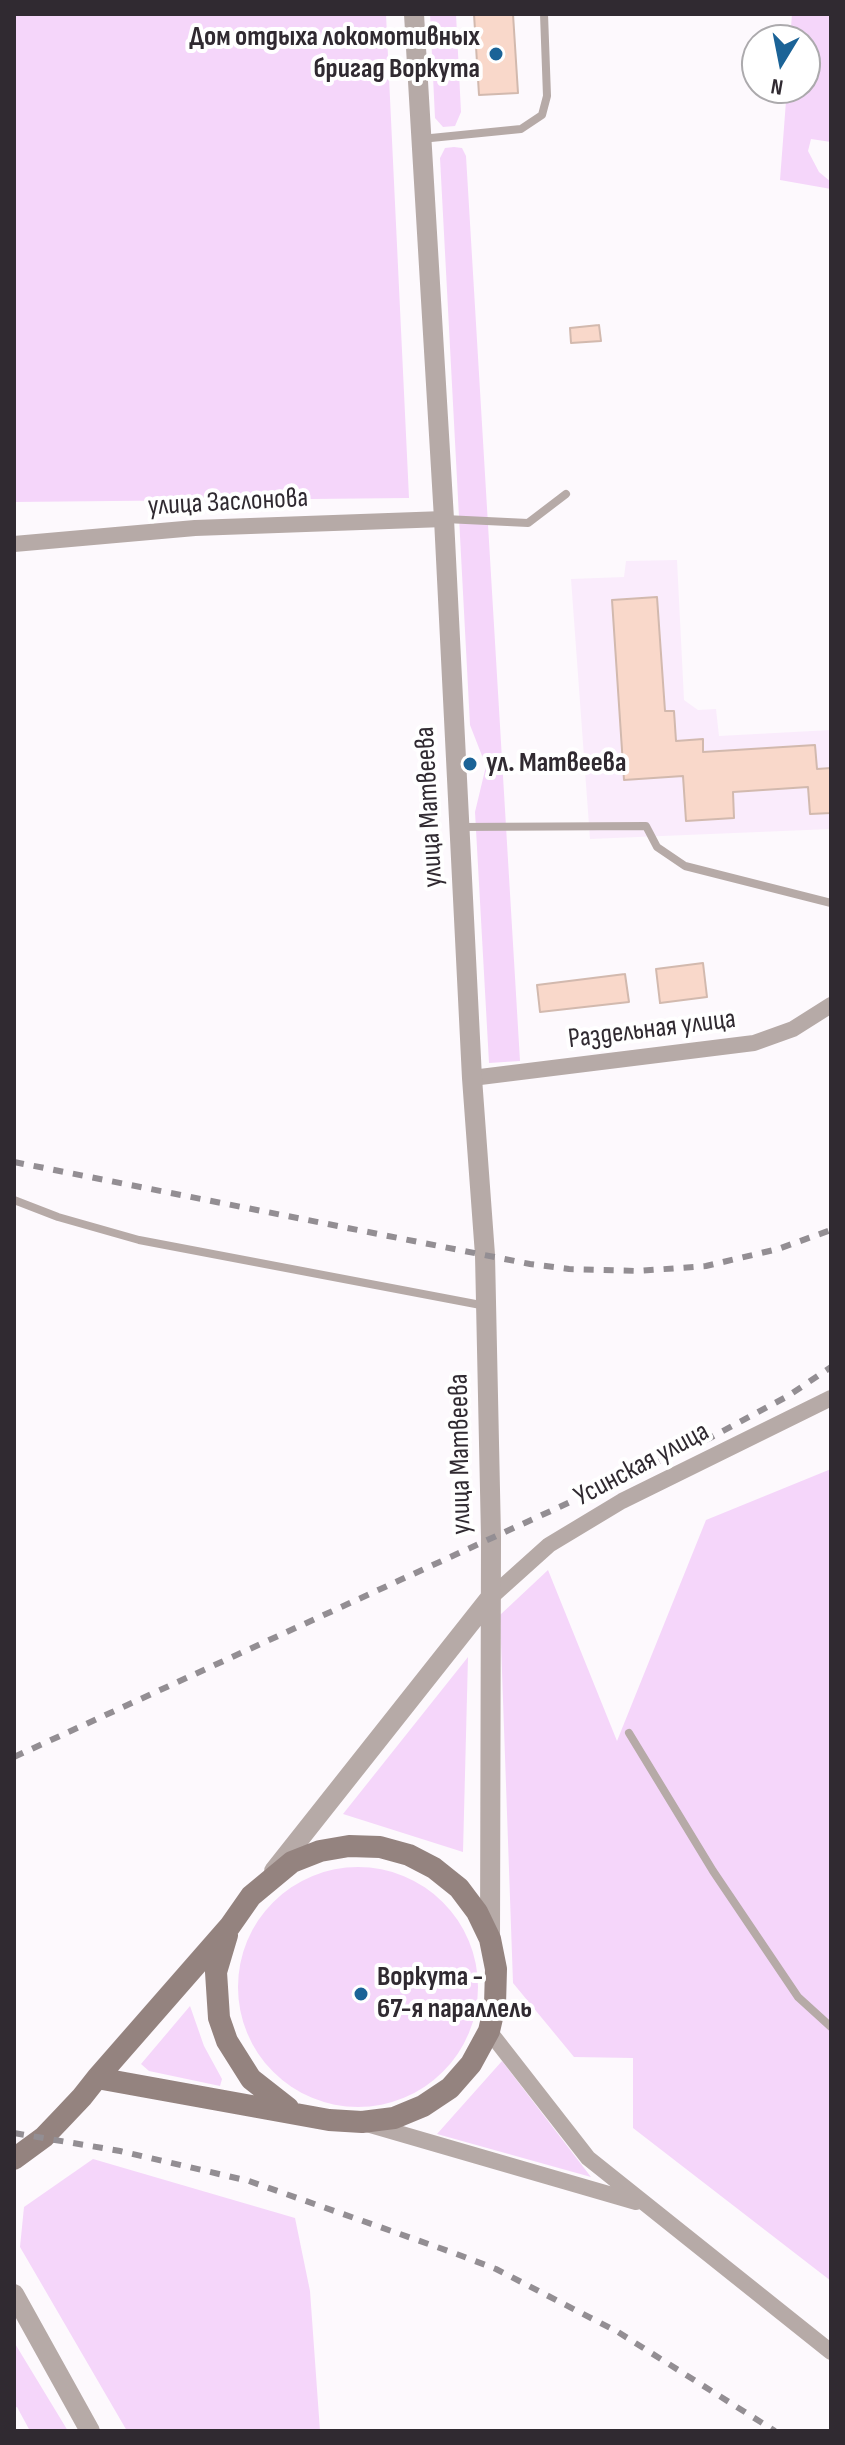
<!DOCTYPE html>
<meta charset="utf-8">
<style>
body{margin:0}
#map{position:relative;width:845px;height:2445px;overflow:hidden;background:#fdf9fd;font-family:"Sofia Sans Condensed",sans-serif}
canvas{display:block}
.frame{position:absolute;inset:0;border:16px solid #302a31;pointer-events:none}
.north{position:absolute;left:741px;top:24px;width:80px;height:80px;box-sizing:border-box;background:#fff;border:2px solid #acaaad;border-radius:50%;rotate:190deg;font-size:22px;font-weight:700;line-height:32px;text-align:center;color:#302a31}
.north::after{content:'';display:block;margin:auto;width:28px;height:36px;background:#1b6397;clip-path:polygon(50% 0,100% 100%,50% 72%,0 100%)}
</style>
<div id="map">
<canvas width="845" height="2445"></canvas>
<div class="frame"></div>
<div class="north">N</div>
</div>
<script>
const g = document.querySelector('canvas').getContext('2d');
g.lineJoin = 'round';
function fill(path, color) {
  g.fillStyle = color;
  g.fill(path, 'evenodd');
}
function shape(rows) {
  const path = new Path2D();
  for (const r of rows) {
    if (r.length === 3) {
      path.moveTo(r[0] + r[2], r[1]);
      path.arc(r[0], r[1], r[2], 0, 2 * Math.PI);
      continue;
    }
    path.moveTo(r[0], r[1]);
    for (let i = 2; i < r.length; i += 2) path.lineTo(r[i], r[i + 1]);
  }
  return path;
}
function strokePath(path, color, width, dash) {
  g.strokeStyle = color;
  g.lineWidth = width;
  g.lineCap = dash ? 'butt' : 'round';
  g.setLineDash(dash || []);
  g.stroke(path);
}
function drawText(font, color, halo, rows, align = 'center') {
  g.font = font + ' "Sofia Sans Condensed",sans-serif';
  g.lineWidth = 8;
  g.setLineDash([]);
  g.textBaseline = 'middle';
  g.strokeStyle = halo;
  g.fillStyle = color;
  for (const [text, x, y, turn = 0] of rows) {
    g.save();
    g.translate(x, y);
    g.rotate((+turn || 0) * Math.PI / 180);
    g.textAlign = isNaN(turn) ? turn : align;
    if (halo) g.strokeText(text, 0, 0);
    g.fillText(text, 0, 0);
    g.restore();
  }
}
const built = shape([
 [677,560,684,700,698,710,716,709,719,736,831,730,831,829,590,839,571,579,624,577,626,561]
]);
const green = shape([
 [14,14,386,14,409,498,14,502],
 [430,14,456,14,461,112,455,126,443,127,435,118],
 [792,14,831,14,831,142,811,139,808,151,819,172,831,182,831,189,780,180,787,88,805,88,805,40,790,40],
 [454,147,462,148,466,156,520,1061,489,1063,475,812,486,766,470,725,440,158,445,148],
 [831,1469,831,2281,633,2128,633,2058,574,2057,513,1983,500,1615,548,1570,617,1741,706,1520],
 [468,1657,463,1852,343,1814],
 [358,1987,120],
 [190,2006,204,2046,222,2079,220,2086,149,2071,141,2064],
 [502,2061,591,2177,437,2134],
 [93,2159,295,2218,310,2291,320,2431,127,2431,20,2247,24,2207],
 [14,2342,68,2431,30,2431,17,2407,14,2408]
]);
const building = shape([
 [474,14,513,14,518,93,479,95,474,14],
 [599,325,601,341,571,343,570,328,599,325],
 [657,597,665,711,674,711,676,741,703,739,703,752,815,745,817,769,831,768,831,813,810,814,808,787,733,792,734,818,686,821,683,776,624,780,612,600,657,597],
 [703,963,707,997,660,1003,656,969,703,963],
 [625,974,629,1002,540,1012,537,985,625,974]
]);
const service = shape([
 [421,139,521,129,542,115,547,96,544,14],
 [445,519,528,523,566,494],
 [459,827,646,826,657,847,685,866,831,903],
 [14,1200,58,1217,139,1240,486,1306],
 [629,1733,713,1871,798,1997,831,2027]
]);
const minor = shape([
 [14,544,195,528,444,519],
 [472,1078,754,1043,793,1029,831,1005],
 [490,1598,549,1545,622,1501,831,1398],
 [489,2031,588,2158,831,2352],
 [367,2124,636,2202]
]);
const tertiary = shape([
 [414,14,444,519,472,1078,485,1255,491,1537,490,1939],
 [274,1871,490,1598],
 [14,2294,90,2431]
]);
const secondary = shape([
 [227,1935,216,1972,219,2018,227,2041,251,2079,288,2108],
 [14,2159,44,2137,65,2115,82,2097,97,2078,230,1926,251,1896,292,1862,320,1851,349,1846,380,1847,409,1855,434,1868,459,1888,477,1912,490,1939,496,1969,495,2005,489,2031,471,2064,450,2088,423,2106,394,2118,362,2122,329,2120,97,2078]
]);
const rail = shape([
 [14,1162,530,1264,569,1269,638,1271,706,1266,778,1249,831,1230],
 [14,1757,710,1438,788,1396,831,1367],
 [14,2133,120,2151,249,2181,454,2253,496,2269,618,2332,775,2431]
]);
const markers = [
 [496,54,8,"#1b6397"],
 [470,764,8,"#1b6397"],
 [361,1994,8,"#1b6397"]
];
const poiNames = [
 ["Дом отдыха локомотивных",480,38,"right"],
 ["бригад Воркута",480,70,"right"],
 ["ул. Матвеева",486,764],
 ["Воркута -",377,1978],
 ["67-я параллель",377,2010]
];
const streetNames = [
 ["улица Заслонова",228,503,-3],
 ["улица Матвеева",430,807,-93],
 ["Раздельная улица",652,1030,-7],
 ["улица Матвеева",461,1454,-91],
 ["Усинская улица",642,1465,-28]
];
fill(built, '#faecfc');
fill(green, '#f5d6fa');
fill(building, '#f9d8ca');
strokePath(building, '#d2b9ae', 2);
strokePath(service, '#b6aaa7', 8);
strokePath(minor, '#b6aaa7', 16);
strokePath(tertiary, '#b6aaa7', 20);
strokePath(secondary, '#94837f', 22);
strokePath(rail, '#938e93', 6, [10, 10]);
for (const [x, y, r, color] of markers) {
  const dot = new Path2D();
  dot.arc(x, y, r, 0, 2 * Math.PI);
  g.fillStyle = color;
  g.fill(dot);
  strokePath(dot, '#fff', 3);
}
drawText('bold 28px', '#302a31', '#fff', poiNames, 'left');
drawText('28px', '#302a31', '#fff', streetNames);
</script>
